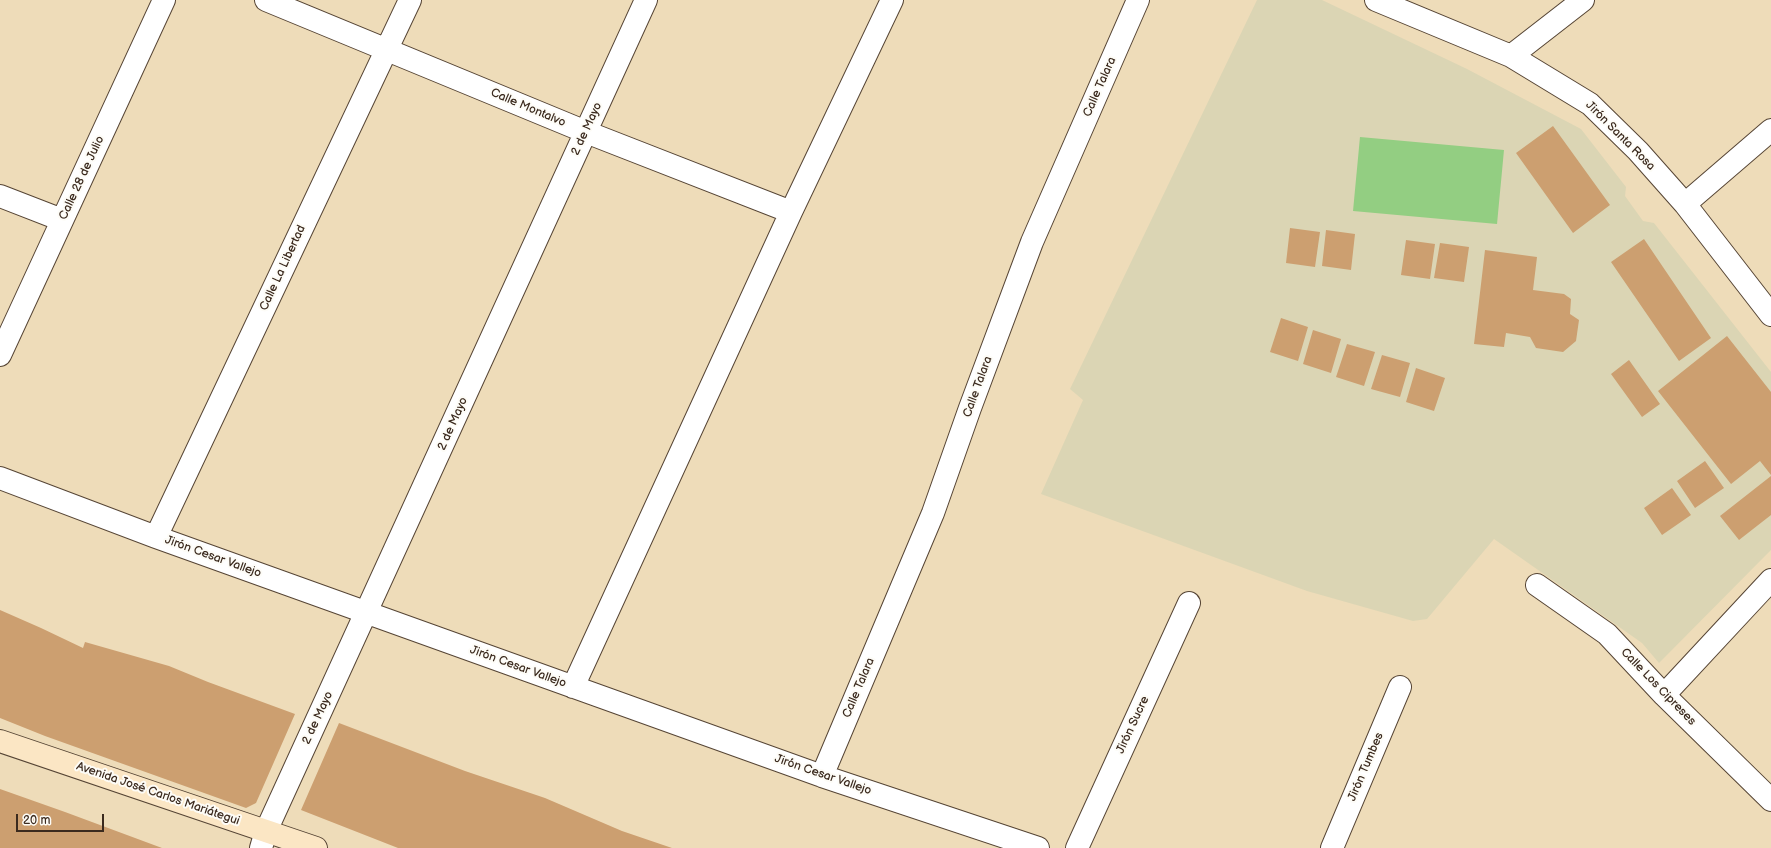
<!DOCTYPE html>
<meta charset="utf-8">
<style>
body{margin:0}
#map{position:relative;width:1771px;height:848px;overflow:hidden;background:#eedcb9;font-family:"Balsamiq Sans",sans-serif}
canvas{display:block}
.scale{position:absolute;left:16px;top:814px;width:88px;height:18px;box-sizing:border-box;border:2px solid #3b2a1e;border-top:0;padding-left:5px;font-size:12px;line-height:14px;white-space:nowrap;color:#3b2a1e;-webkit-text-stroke:3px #fdfcf7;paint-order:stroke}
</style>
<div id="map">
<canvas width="1771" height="848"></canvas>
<div class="scale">20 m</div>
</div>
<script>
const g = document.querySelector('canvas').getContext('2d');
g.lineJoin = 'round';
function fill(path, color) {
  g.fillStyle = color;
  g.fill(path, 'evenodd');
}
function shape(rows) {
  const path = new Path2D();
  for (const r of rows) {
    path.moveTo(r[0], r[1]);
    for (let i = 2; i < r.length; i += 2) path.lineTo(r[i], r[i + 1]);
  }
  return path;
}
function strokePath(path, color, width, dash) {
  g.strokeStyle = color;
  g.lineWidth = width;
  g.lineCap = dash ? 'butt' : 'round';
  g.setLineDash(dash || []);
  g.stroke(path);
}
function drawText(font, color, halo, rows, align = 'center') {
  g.font = font + ' "Balsamiq Sans",sans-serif';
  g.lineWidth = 4;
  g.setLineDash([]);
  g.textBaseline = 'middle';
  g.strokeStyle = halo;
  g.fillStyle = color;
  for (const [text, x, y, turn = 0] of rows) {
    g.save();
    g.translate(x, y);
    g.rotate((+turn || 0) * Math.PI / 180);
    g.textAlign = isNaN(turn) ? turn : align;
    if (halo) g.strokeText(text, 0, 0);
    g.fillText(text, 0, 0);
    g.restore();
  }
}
const built = shape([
 [1257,0,1322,0,1467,69,1581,129,1626,187,1625,196,1643,221,1654,223,1771,372,1771,550,1659,663,1642,643,1494,539,1427,619,1413,621,1307,591,1041,494,1083,400,1070,389]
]);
const green = shape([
 [1360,137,1504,150,1497,224,1353,211]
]);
const building = shape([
 [1553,126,1610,205,1573,233,1516,153],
 [1290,228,1320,232,1315,267,1286,263],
 [1326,230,1355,234,1351,270,1322,266],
 [1644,239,1711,338,1679,361,1611,262],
 [1406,240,1435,244,1430,279,1401,275],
 [1440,243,1469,247,1464,282,1434,278],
 [1485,250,1537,257,1533,290,1564,294,1571,299,1570,314,1579,320,1576,341,1563,352,1536,348,1530,337,1506,333,1504,347,1474,344],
 [1281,318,1308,327,1298,361,1270,352],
 [1313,330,1341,339,1331,373,1303,364],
 [1727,336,1771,392,1771,475,1760,461,1731,484,1658,391],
 [1347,344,1375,352,1364,386,1336,377],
 [1382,355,1410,363,1400,397,1371,389],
 [1629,360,1660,404,1642,417,1611,374],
 [1416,368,1445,378,1434,411,1406,402],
 [1705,461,1724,488,1695,508,1677,481],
 [1771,476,1771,515,1739,540,1720,516],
 [1672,488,1691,515,1662,535,1644,508],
 [0,610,41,628,83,648,85,642,169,666,208,682,295,714,256,803,246,808,45,736,0,718],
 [339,723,465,771,545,798,622,831,672,848,398,848,301,810],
 [0,789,65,812,162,848,0,848]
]);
const minor = shape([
 [266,0,586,132,791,212],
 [1376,0,1511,56,1590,104,1638,151,1685,204,1771,315],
 [1511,56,1583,0],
 [0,196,62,220],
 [1685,204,1771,130],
 [0,355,164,0],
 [0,478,156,537,822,776,1038,848],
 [156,537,410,0],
 [1537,585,1607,634,1664,695,1771,800],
 [573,687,791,212,892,0],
 [1664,695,1771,580],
 [822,776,933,513,970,408,1032,242,1138,0],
 [261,848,266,831,646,0],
 [1077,848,1189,603],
 [1332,848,1400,687]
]);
const secondary = shape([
 [0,741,316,848]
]);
const streetNames = [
 ["Calle Talara",1100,87,-66],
 ["Calle Montalvo",528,108,23],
 ["2 de Mayo",587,129,-65],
 ["Jirón Santa Rosa",1620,136,45],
 ["Calle 28 de Julio",82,178,-65],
 ["Calle La Libertad",283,268,-65],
 ["Calle Talara",978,387,-70],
 ["2 de Mayo",453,424,-66],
 ["Jirón Cesar Vallejo",213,557,20],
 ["Jirón Cesar Vallejo",518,667,20],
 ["Calle Los Cipreses",1658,687,46],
 ["Calle Talara",859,688,-67],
 ["2 de Mayo",318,718,-65],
 ["Jirón Sucre",1133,725,-65],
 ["Jirón Tumbes",1366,767,-67],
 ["Jirón Cesar Vallejo",823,775,19],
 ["Avenida José Carlos Mariátegui",158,794,19]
];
fill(built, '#dbd5b4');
fill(green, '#93ce82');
fill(building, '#cc9f70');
strokePath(minor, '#564535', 24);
strokePath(secondary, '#564535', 24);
strokePath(minor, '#fff', 22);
strokePath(secondary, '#fbe6c4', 22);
drawText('12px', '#3b2a1e', '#fdfcf7', streetNames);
</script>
